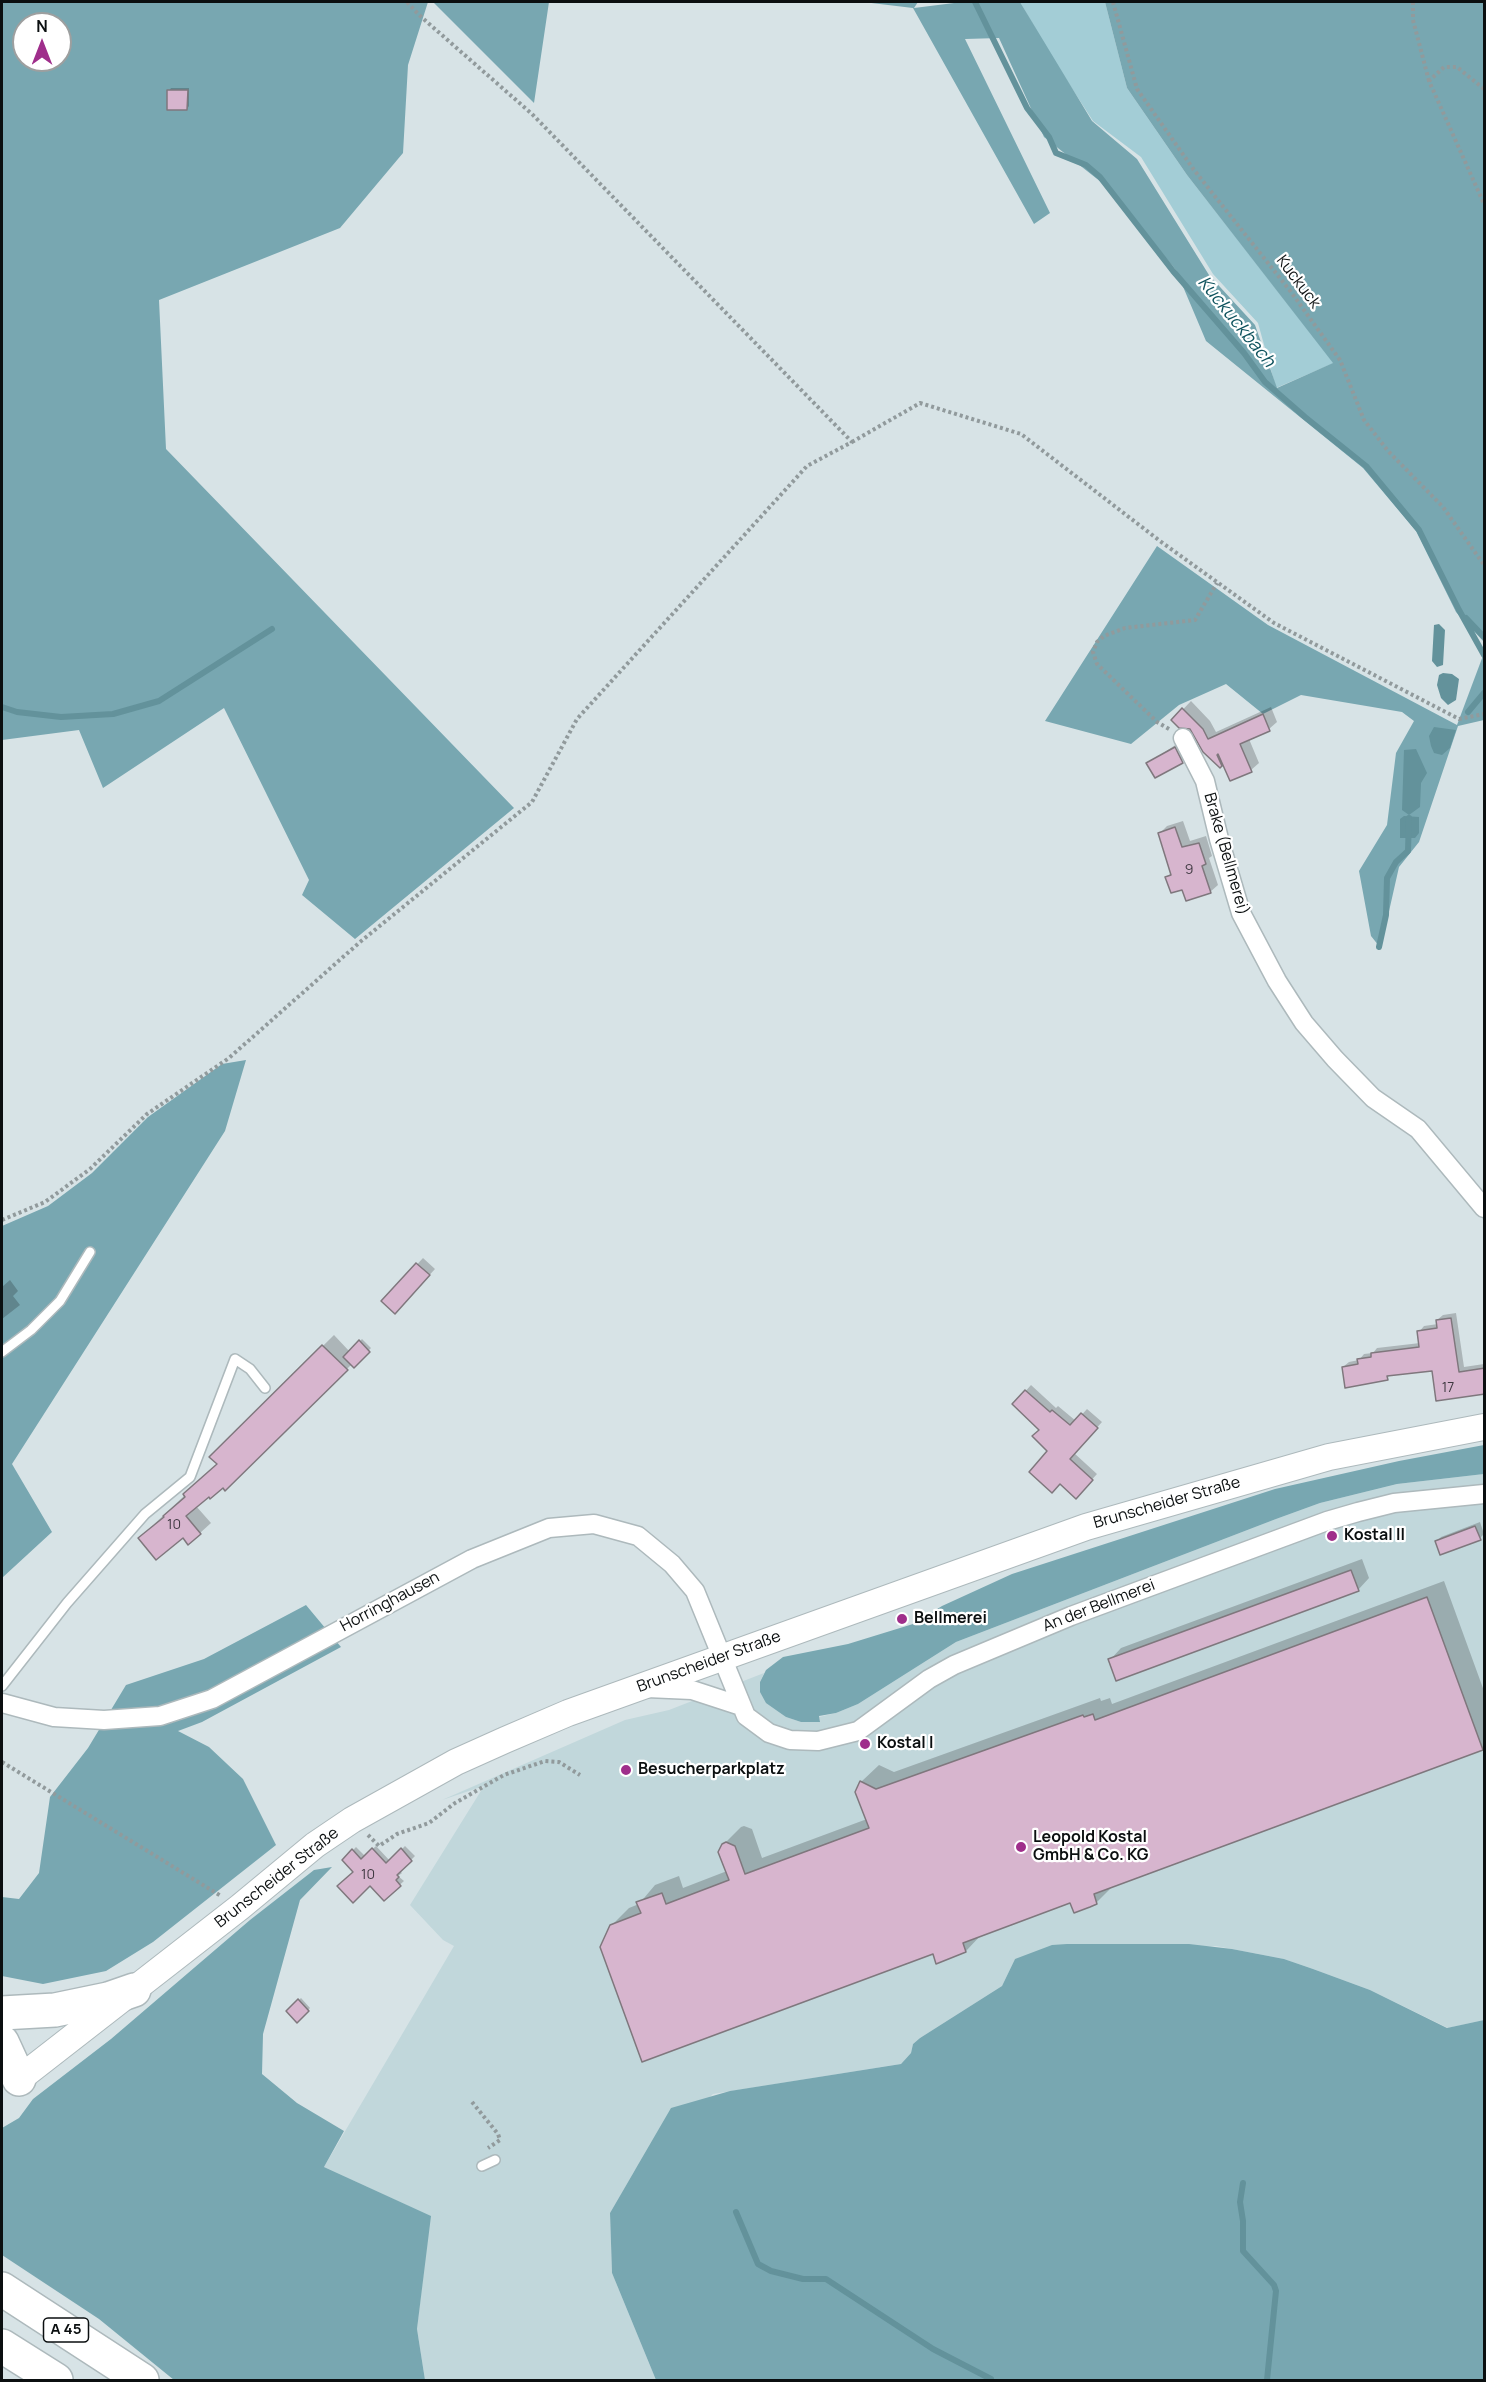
<!DOCTYPE html>
<meta charset="utf-8">
<style>
body{margin:0}
#map{position:relative;width:1486px;height:2382px;overflow:hidden;background:#d7e3e6;font-family:Manrope,sans-serif}
canvas{display:block}
.frame{position:absolute;inset:0;border:3px solid #0b0f10;pointer-events:none}
.north{position:absolute;left:12px;top:12px;width:60px;height:60px;box-sizing:border-box;background:#fff;border:2px solid #9d9f9f;border-radius:50%;rotate:0deg;font-size:16px;font-weight:700;line-height:24px;text-align:center;color:#0b0f10}
.north::after{content:'';display:block;margin:auto;width:21px;height:27px;background:#9f2e8b;clip-path:polygon(50% 0,100% 100%,50% 72%,0 100%)}
</style>
<div id="map">
<canvas width="1486" height="2382"></canvas>
<div class="frame"></div>
<div class="north">N</div>
</div>
<script>
const g = document.querySelector('canvas').getContext('2d');
g.lineJoin = 'round';
function fill(path, color) {
  g.fillStyle = color;
  g.fill(path, 'evenodd');
}
function shape(rows) {
  const path = new Path2D();
  for (const r of rows) {
    path.moveTo(r[0], r[1]);
    for (let i = 2; i < r.length; i += 2) path.lineTo(r[i], r[i + 1]);
  }
  return path;
}
function strokePath(path, color, width, dash) {
  g.strokeStyle = color;
  g.lineWidth = width;
  g.lineCap = dash ? 'butt' : 'round';
  g.setLineDash(dash || []);
  g.stroke(path);
}
function drawText(font, color, halo, rows, align = 'center') {
  g.font = font + ' Manrope,sans-serif';
  g.lineWidth = 4.5;
  g.setLineDash([]);
  g.textBaseline = 'middle';
  g.strokeStyle = halo;
  g.fillStyle = color;
  for (const [text, x, y, turn = 0] of rows) {
    g.save();
    g.translate(x, y);
    g.rotate((+turn || 0) * Math.PI / 180);
    g.textAlign = isNaN(turn) ? turn : align;
    if (halo) g.strokeText(text, 0, 0);
    g.fillText(text, 0, 0);
    g.restore();
  }
}
const built = shape([
 [1484,1474,1484,2020,1448,2028,1370,1990,1313,1969,1284,1959,1216,1946,1015,1959,1002,1986,920,2038,913,2044,911,2053,901,2064,713,2094,635,2170,610,2213,612,2273,656,2380,425,2380,417,2329,430,2216,324,2167,454,1946,443,1940,410,1905,484,1786,442,1800,625,1720,669,1710,764,1673,760,1682,786,1717,801,1722,820,1721,819,1717,836,1713,858,1704,956,1642,1276,1519,1320,1503,1397,1484]
]);
const green = shape([
 [1020,2,1105,2,1127,88,1187,175,1334,363,1276,388,1258,323,1213,274,1141,157,1093,121,1053,59]
]);
const forest = shape([
 [2,2,428,2,408,65,403,153,340,228,159,300,166,449,514,808,355,939,302,895,309,880,224,708,103,788,79,730,2,740],
 [24,24,60,24,60,60,24,60],
 [433,2,549,2,534,103],
 [863,2,918,2,914,8,962,2,1020,2,1092,121,1137,159,1209,275,1255,325,1277,388,1333,363,1187,175,1127,88,1105,2,1484,2,1484,642,1456,612,1416,531,1363,468,1206,341,1176,270,1106,186,1044,137,999,38,965,39,1050,213,1034,224,913,8],
 [1157,546,1268,625,1457,725,1484,653,1484,720,1458,726,1419,842,1399,867,1385,929,1379,946,1371,936,1359,871,1387,825,1396,753,1414,721,1402,712,1301,695,1263,714,1226,684,1179,705,1131,744,1045,721],
 [246,1060,225,1131,12,1464,52,1532,2,1578,2,1226,48,1206,92,1173,148,1117,222,1064],
 [1484,1445,1484,1474,1397,1484,1320,1503,1276,1519,956,1642,858,1704,836,1713,819,1716,820,1722,801,1722,786,1717,766,1703,760,1692,760,1682,766,1670,783,1657,848,1644,913,1624,942,1606,1012,1574,1275,1489,1399,1461],
 [306,1605,341,1647,202,1722,178,1731,209,1747,243,1779,276,1845,153,1942,106,1971,43,1984,2,1976,2,1897,19,1899,39,1873,50,1797,88,1748,126,1685,204,1659],
 [332,1867,300,1900,263,2034,262,2074,297,2103,344,2131,324,2167,431,2216,417,2329,425,2380,174,2380,99,2319,2,2255,2,2128,19,2118,33,2099,111,2039,250,1920,314,1870],
 [1067,1944,1189,1944,1232,1949,1284,1959,1313,1969,1370,1990,1447,2028,1484,2020,1484,2380,656,2380,612,2273,610,2213,671,2108,730,2091,901,2064,911,2053,913,2044,920,2038,1002,1986,1015,1959,1052,1945]
]);
const water = shape([
 [1439,624,1445,630,1443,665,1437,667,1432,661,1434,625],
 [1443,673,1452,674,1459,679,1456,700,1448,705,1441,698,1437,685,1439,675],
 [1434,727,1456,730,1450,748,1442,755,1434,753,1431,746,1429,736],
 [1416,749,1427,773,1421,783,1420,807,1409,815,1402,810,1404,750],
 [1404,816,1419,817,1419,833,1415,838,1400,838,1400,819]
]);
const shadow = shape([
 [171,88,189,88,189,106,187,109,169,91],
 [1191,701,1210,721,1216,732,1271,707,1277,722,1269,729,1249,739,1259,763,1251,770,1224,762,1220,766,1190,728,1173,720],
 [1180,742,1187,756,1182,761,1148,763],
 [1183,821,1190,841,1206,836,1212,856,1209,858,1218,885,1210,892,1183,888,1167,877,1172,872,1160,833,1167,826],
 [423,1258,435,1269,400,1307,383,1301],
 [10,1280,18,1291,13,1296,20,1305,2,1319,2,1287],
 [1456,1313,1464,1367,1484,1364,1484,1393,1434,1369,1391,1374,1387,1378,1343,1367,1349,1362,1359,1360,1364,1354,1373,1353,1377,1348,1420,1343,1419,1332,1424,1326,1438,1324,1437,1320,1443,1315],
 [334,1335,350,1352,362,1339,371,1348,354,1366,352,1364,226,1489,223,1486,196,1506,211,1523,189,1543,183,1536,150,1528,218,1464,211,1457],
 [1031,1385,1056,1408,1058,1406,1076,1421,1087,1409,1102,1422,1074,1453,1097,1474,1076,1497,1049,1451,1041,1429,1014,1404],
 [1480,1522,1484,1534,1480,1538,1436,1542,1441,1537],
 [1362,1559,1369,1578,1358,1590,1110,1660,1121,1648],
 [1444,1581,1484,1691,1484,1746,1482,1749,1114,1885,1096,1903,1071,1901,982,1934,966,1951,934,1952,611,1926,629,1908,639,1904,655,1885,679,1876,683,1888,727,1871,723,1845,741,1827,744,1826,752,1829,762,1858,867,1819,861,1782,879,1765,894,1772,1100,1698,1101,1701,1110,1698,1112,1704],
 [376,1846,390,1861,405,1846,415,1856,400,1871,402,1873,398,1876,404,1881,384,1899,344,1860,356,1847,365,1856],
 [301,1998,310,2008,297,2021,288,2011]
]);
const stream = shape([
 [975,2,1027,108,1049,137,1056,153,1086,165,1100,177,1173,271,1244,353,1265,382,1305,417,1366,466,1419,530,1459,610,1484,655],
 [1466,618,1484,637],
 [2,707,17,712,61,717,113,714,159,701,272,629],
 [1468,712,1484,693],
 [1379,947,1386,915,1387,878,1396,862,1408,851,1409,818],
 [1243,2183,1240,2202,1243,2221,1243,2251,1274,2285,1276,2291,1267,2380],
 [736,2212,758,2264,771,2271,803,2279,826,2279,933,2349,991,2379]
]);
const building = shape([
 [167,90,188,90,187,110,167,110,167,90],
 [1182,708,1203,729,1208,739,1263,714,1270,731,1240,744,1252,772,1230,781,1218,754,1217,755,1222,766,1220,768,1203,752,1190,729,1179,728,1171,720,1182,708],
 [1175,747,1183,763,1155,778,1146,763,1175,747],
 [1175,827,1182,847,1199,843,1206,864,1202,866,1211,893,1186,901,1182,890,1171,893,1165,877,1171,875,1158,833,1175,827],
 [416,1263,430,1275,395,1314,381,1301,416,1263],
 [1451,1318,1459,1372,1485,1368,1485,1394,1436,1401,1432,1371,1387,1376,1388,1380,1345,1388,1342,1367,1358,1364,1357,1359,1371,1357,1371,1353,1419,1347,1417,1331,1437,1328,1436,1320,1451,1318],
 [359,1340,370,1352,354,1368,343,1357,359,1340],
 [322,1345,348,1370,225,1491,223,1488,210,1499,209,1497,186,1516,201,1534,188,1545,183,1538,156,1560,138,1538,164,1517,163,1516,185,1497,183,1494,217,1464,209,1457,322,1345],
 [1025,1390,1050,1412,1052,1410,1070,1425,1081,1413,1098,1428,1070,1459,1093,1480,1076,1499,1060,1484,1052,1493,1029,1472,1047,1451,1032,1436,1039,1430,1012,1404,1025,1390],
 [1475,1526,1481,1540,1440,1555,1435,1541,1475,1526],
 [1351,1570,1359,1591,1116,1681,1108,1659,1351,1570],
 [1427,1597,1483,1750,1094,1894,1097,1904,1090,1907,1074,1913,1070,1903,963,1943,966,1952,936,1964,933,1954,642,2062,600,1947,610,1925,641,1913,636,1902,662,1893,666,1904,729,1880,718,1852,722,1844,726,1842,735,1846,745,1874,869,1828,855,1792,860,1781,876,1789,1083,1715,1084,1717,1093,1714,1095,1720,1427,1597],
 [372,1848,386,1863,401,1848,412,1861,397,1875,399,1877,396,1880,401,1886,384,1901,370,1886,353,1903,337,1886,353,1872,342,1860,352,1849,361,1859,372,1848],
 [298,1999,309,2011,297,2023,286,2011,298,1999]
]);
const path = shape([
 [1113,2,1137,89,1194,170,1291,292,1340,360,1364,420,1388,451,1443,507,1484,565],
 [1413,2,1413,20,1429,81],
 [1484,89,1457,67,1444,67,1429,81,1484,204],
 [852,442,920,403,1021,434,1160,541,1274,623,1459,719,1484,714],
 [1169,729,1157,722,1097,664,1093,652,1097,642,1104,636,1125,628,1195,620,1217,583],
 [2,1220,45,1202,90,1169,147,1114,229,1058,360,942,532,802,577,719,807,466,852,442,532,114,419,15,407,2],
 [2,1762,221,1896],
 [368,1835,379,1846,397,1834,429,1823,455,1803,504,1775,545,1761,559,1762,580,1775],
 [472,2102,498,2134,500,2140,488,2148]
]);
const lane = shape([
 [2,1352,31,1330,60,1301,90,1252],
 [2,1686,67,1603,145,1514,190,1477,235,1359,250,1369,265,1388],
 [482,2166,495,2160]
]);
const street = shape([
 [1183,738,1205,781,1219,839,1241,913,1277,981,1304,1023,1335,1059,1373,1098,1418,1129,1484,1208],
 [647,1688,692,1690,741,1706],
 [2,1703,54,1717,104,1720,160,1716,212,1699,472,1559,549,1528,594,1524,638,1536,672,1564,695,1591,746,1716,769,1733,790,1740,818,1741,858,1731,929,1679,954,1665,1071,1616,1327,1521,1358,1512,1394,1503,1484,1494]
]);
const secondary = shape([
 [19,2079,240,1907,315,1845,352,1820,456,1762,505,1740,568,1713,1086,1527,1329,1457,1484,1427]
]);
const highway = shape([
 [2,2013,55,2010,108,1999,134,1990],
 [2,2042,19,2079],
 [2,2289,142,2380],
 [2,2346,56,2380]
]);
const markers = [
 [1332,1536,6,"#9f2e8b"],
 [902,1619,6,"#9f2e8b"],
 [865,1744,6,"#9f2e8b"],
 [626,1770,6,"#9f2e8b"],
 [1021,1847,6,"#9f2e8b"]
];
const numberNames = [
 ["9",1189,870],
 ["17",1448,1388],
 ["10",174,1525],
 ["10",368,1875]
];
const shields = [
 [66,2330,45]
];
const shieldNames = [
 ["A 45",66,2330]
];
const streetNames = [
 ["Kuckuck",1298,282,53],
 ["Brake (Bellmerei)",1226,854,74],
 ["Brunscheider Straße",1167,1503,-16],
 ["Horringhausen",390,1602,-28],
 ["An der Bellmerei",1099,1606,-21],
 ["Brunscheider Straße",709,1662,-20],
 ["Brunscheider Straße",277,1878,-38]
];
const poiNames = [
 ["Kostal II",1344,1536],
 ["Bellmerei",914,1619],
 ["Kostal I",877,1744],
 ["Besucherparkplatz",638,1770],
 ["Leopold Kostal",1033,1838],
 ["GmbH & Co. KG",1033,1856]
];
const waterNames = [
 ["Kuckuckbach",1236,322,51]
];
fill(built, '#c1d7db');
fill(green, '#a3cdd6');
fill(forest, '#78a7b1');
fill(water, '#63929b');
fill(shadow, '#0003');
strokePath(stream, '#63929b', 6);
fill(building, '#d7b5ce');
strokePath(building, '#7f777d', 1.5);
strokePath(lane, '#adb9bc', 12);
strokePath(street, '#adb9bc', 21);
strokePath(secondary, '#adb9bc', 28);
strokePath(highway, '#adb9bc', 36);
strokePath(path, '#919a9c', 4, [3, 3]);
strokePath(lane, '#fff', 9);
strokePath(street, '#fff', 18);
strokePath(secondary, '#fff', 26);
strokePath(highway, '#fff', 33);
for (const [x, y, r, color] of markers) {
  const dot = new Path2D();
  dot.arc(x, y, r, 0, 2 * Math.PI);
  g.fillStyle = color;
  g.fill(dot);
  strokePath(dot, '#fff', 2);
}
drawText('14px', '#3e3840', null, numberNames);
for (const [x, y, w] of shields) {
  const box = new Path2D();
  box.roundRect(x - w / 2, y - 12, w, 24, 4.5);
  g.fillStyle = '#fff';
  g.fill(box);
  strokePath(box, '#0b0f10', 1.5);
}
drawText('bold 15px', '#0b0f10', null, shieldNames);
drawText('16px', '#0b0f10', '#fff', streetNames);
drawText('bold 16px', '#0b0f10', '#fff', poiNames, 'left');
drawText('italic 18px', '#0f535e', '#fff', waterNames);
</script>
